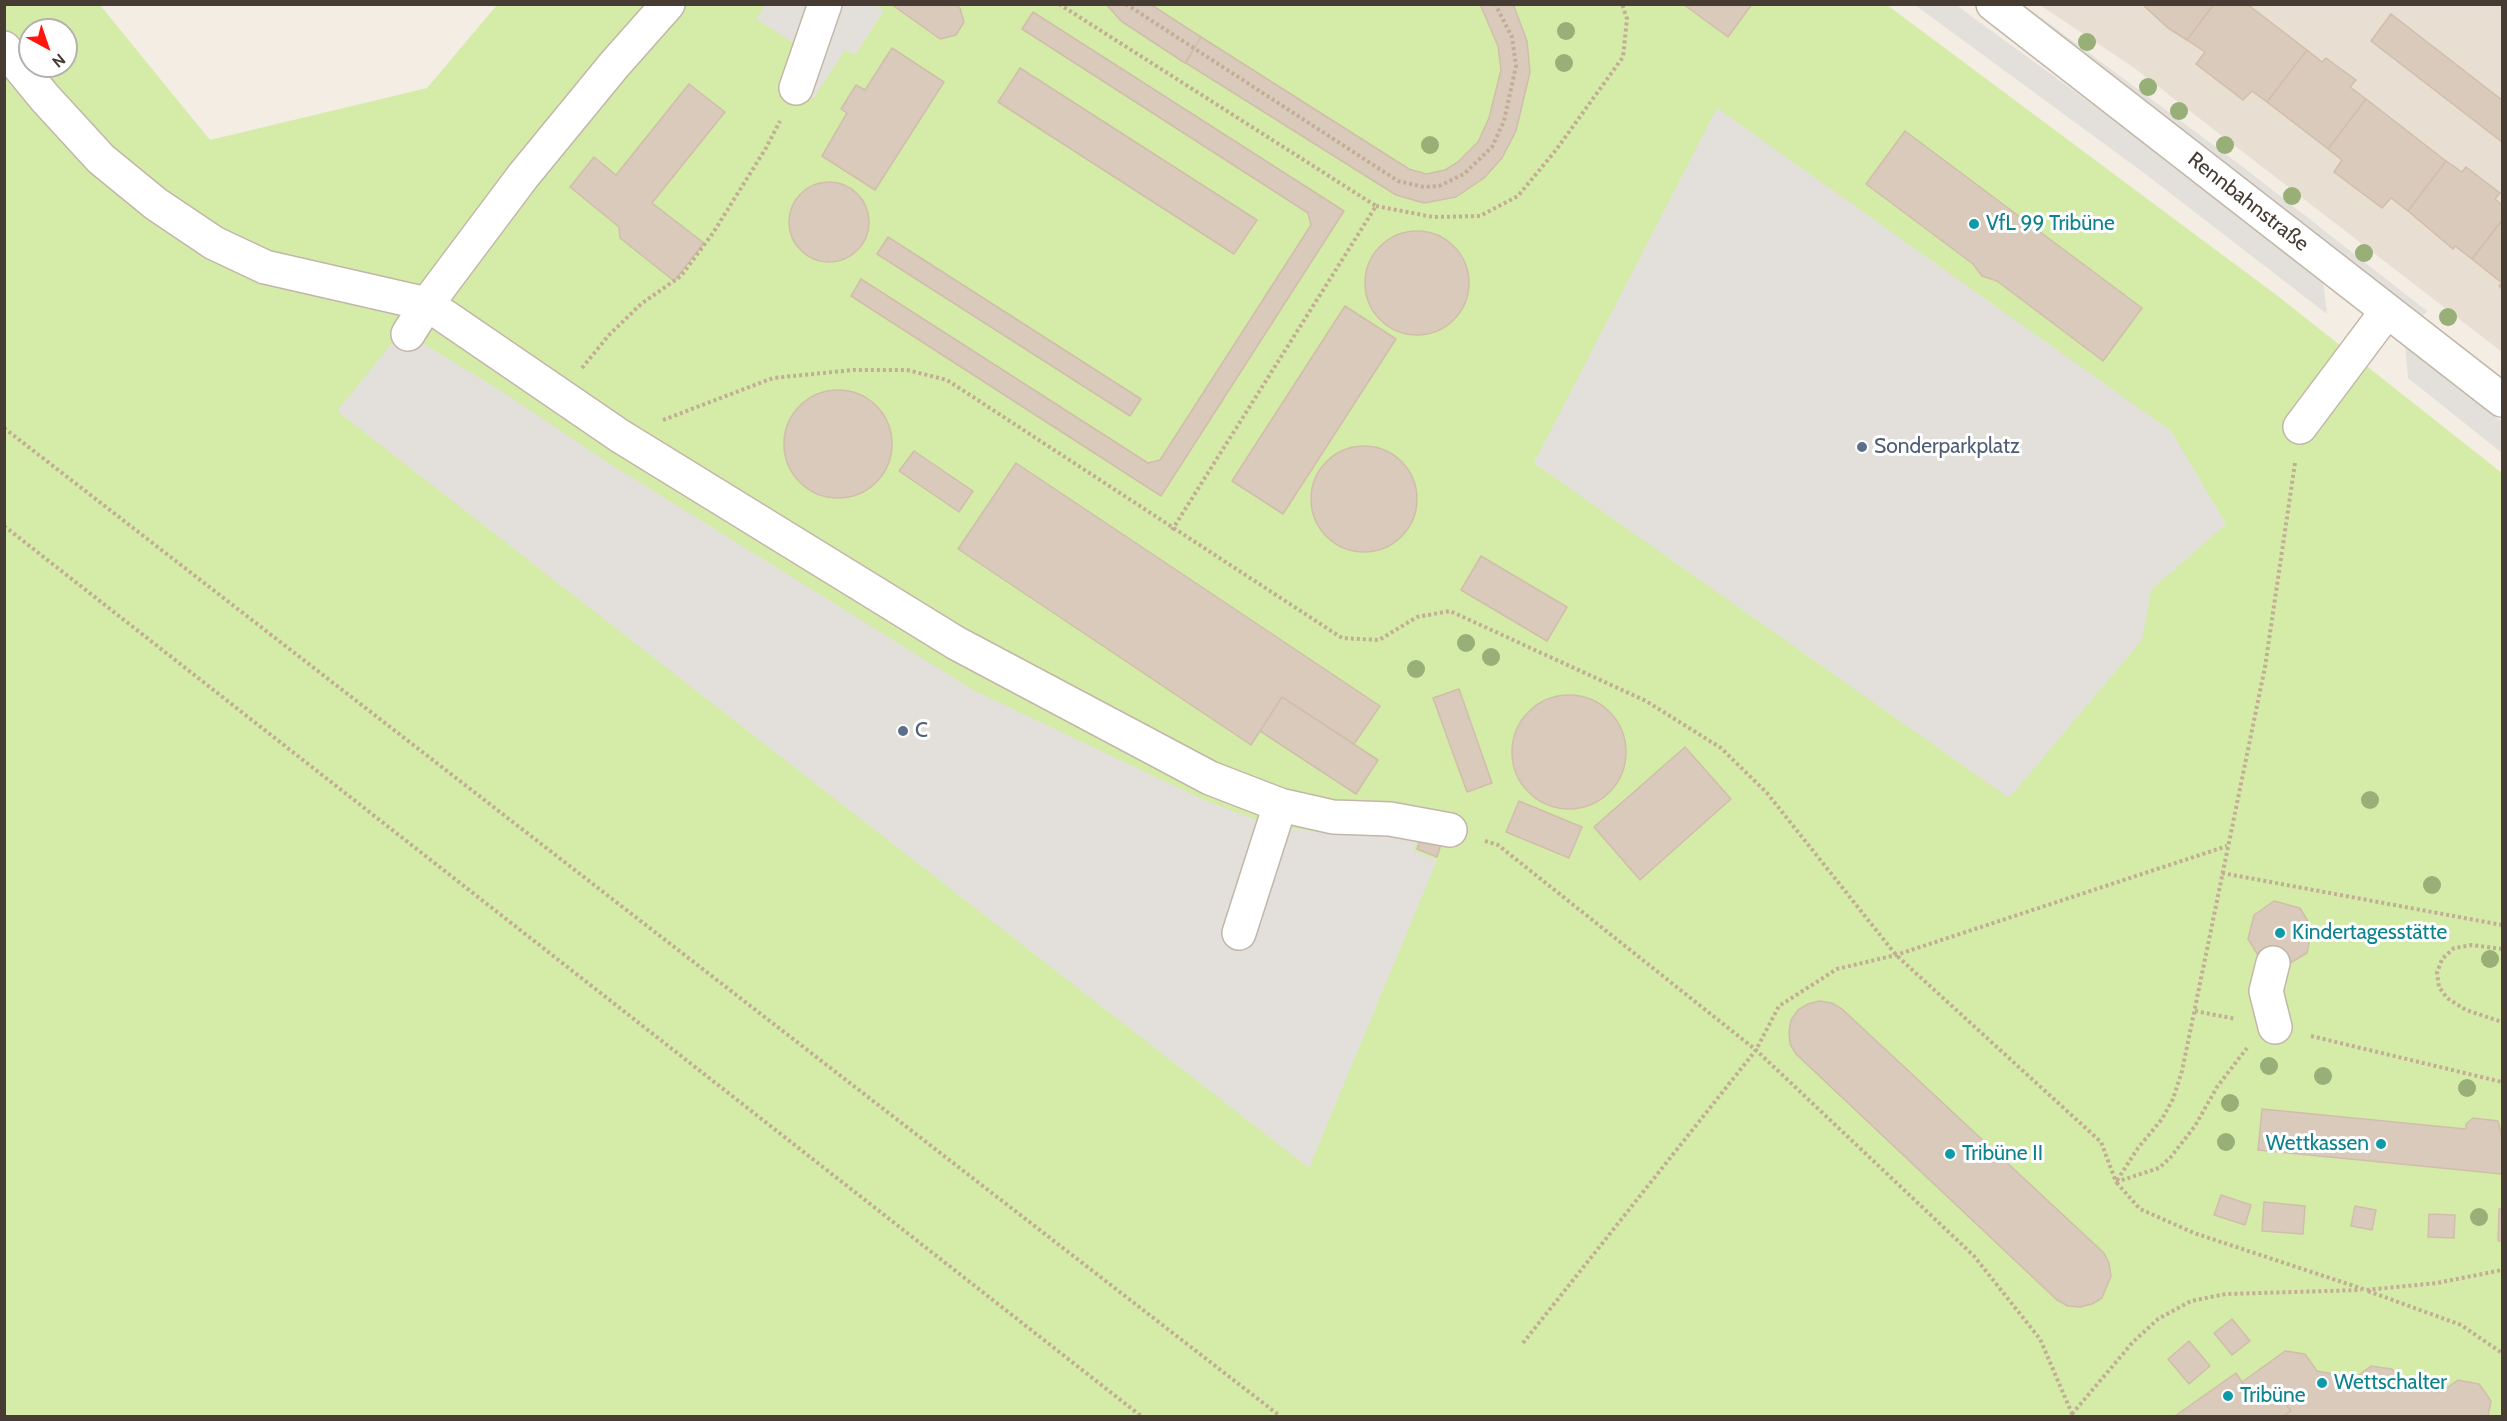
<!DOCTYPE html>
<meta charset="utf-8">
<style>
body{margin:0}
#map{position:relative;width:2507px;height:1421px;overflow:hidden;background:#f3ede3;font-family:Cabin,sans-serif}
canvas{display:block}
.frame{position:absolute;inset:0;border:6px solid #463c33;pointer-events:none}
.north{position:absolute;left:18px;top:18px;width:60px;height:60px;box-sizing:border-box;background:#fff;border:2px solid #b5b1ad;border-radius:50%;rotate:140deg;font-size:16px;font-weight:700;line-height:24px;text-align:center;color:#463c33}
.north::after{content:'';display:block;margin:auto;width:21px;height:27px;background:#ff170e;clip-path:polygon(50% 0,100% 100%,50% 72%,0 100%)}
</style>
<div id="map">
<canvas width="2507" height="1421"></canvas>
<div class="frame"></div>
<div class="north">N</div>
</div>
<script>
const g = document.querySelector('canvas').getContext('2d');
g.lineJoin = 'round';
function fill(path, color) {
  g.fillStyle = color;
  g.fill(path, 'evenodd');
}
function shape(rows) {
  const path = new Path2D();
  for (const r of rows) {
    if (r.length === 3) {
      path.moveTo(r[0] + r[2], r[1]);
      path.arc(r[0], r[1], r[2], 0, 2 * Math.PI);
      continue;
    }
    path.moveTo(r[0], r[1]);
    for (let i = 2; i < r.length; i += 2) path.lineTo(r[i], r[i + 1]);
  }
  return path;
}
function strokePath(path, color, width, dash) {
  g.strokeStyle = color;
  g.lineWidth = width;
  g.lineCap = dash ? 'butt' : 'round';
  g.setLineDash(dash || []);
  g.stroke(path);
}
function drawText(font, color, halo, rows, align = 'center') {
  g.font = font + ' Cabin,sans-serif';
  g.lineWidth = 6;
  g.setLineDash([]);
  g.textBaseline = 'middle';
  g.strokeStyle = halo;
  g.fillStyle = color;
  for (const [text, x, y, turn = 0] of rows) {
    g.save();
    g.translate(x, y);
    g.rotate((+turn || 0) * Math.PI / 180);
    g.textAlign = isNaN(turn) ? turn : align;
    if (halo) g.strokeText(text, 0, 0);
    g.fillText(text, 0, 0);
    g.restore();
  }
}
const residential = shape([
 [2040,5,2502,5,2502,352,2133,67]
]);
const green = shape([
 [5,5,100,5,210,140,427,88,497,5,1887,5,2279,297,2502,473,2502,1416,5,1416],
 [30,30,66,30,66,66,30,66]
]);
const parking = shape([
 [765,5,874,5,884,10,855,55,845,50,813,99,782,79,802,48,756,19],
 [1915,5,1956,5,2140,139,2323,280,2327,314,2144,173],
 [2006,5,2024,5,2243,167,2427,311,2421,319],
 [1717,108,2171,431,2226,524,2151,590,2142,640,2009,798,1534,463],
 [402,331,506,394,607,462,975,691,1206,801,1273,826,1343,835,1418,836,1414,851,1437,860,1309,1168,337,411],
 [2405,344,2502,422,2502,453,2408,378]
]);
const building = shape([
 [891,4,954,4,960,8,964,22,956,35,940,39,891,4],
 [1106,4,1150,4,1201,37,1185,63,1121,21,1106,4],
 [1480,4,1513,4,1527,41,1530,72,1516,131,1502,158,1484,178,1456,197,1424,203,1396,195,1186,63,1201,37,1409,169,1426,174,1445,170,1458,162,1478,142,1489,118,1501,70,1498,46,1480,4],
 [1683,4,1752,4,1728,37,1683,4],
 [2214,4,2187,40,2168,28,2142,4,2214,4],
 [2214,4,2247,4,2307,50,2267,102,2252,91,2243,100,2196,64,2205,52,2187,40,2214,4],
 [1033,12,1344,211,1161,496,851,296,861,279,1148,463,1160,460,1311,225,1308,213,1022,29,1033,12],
 [2391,14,2502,100,2502,142,2371,41,2391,14],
 [892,48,944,82,875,190,822,156,847,113,841,109,856,85,865,90,892,48],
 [2307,50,2322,62,2326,58,2356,80,2350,87,2366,99,2328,149,2267,102,2307,50],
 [1020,68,1257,220,1234,254,998,102,1020,68],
 [689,84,725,112,652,203,704,243,674,281,620,238,619,227,570,187,594,157,616,175,689,84],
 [2366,99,2446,161,2408,211,2391,198,2382,208,2334,172,2342,160,2328,149,2366,99],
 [1905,131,2142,308,2103,361,1997,281,1982,276,1973,264,1866,184,1905,131],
 [2446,161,2462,172,2466,167,2500,193,2495,199,2502,205,2502,220,2472,259,2455,246,2453,249,2408,211,2446,161],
 [829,222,40],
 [2502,220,2502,289,2499,286,2502,283,2472,259,2502,220],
 [1417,283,52],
 [888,237,1141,399,1130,416,877,254,888,237],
 [1345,306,1396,339,1283,514,1232,481,1345,306],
 [838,444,54],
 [1364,499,53],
 [914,451,973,491,959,512,899,471,914,451],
 [1016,463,1380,706,1354,744,1282,697,1251,745,958,549,1016,463],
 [1481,556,1567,607,1547,641,1461,590,1481,556],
 [1459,689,1492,783,1467,792,1433,698,1459,689],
 [1569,752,57],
 [1282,697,1378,760,1356,794,1260,731,1282,697],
 [1685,747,1731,799,1640,880,1594,827,1685,747],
 [1519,801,1582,827,1569,858,1506,832,1519,801],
 [1422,834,1442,841,1437,857,1417,849,1422,834],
 [2274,901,2300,908,2312,928,2307,953,2285,966,2261,960,2248,939,2254,915,2274,901],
 [1819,1001,1832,1003,1842,1009,2104,1253,2109,1263,2111,1276,2102,1298,2092,1304,2080,1307,2068,1306,2057,1300,1796,1054,1790,1044,1789,1032,1791,1020,1798,1010,1808,1004,1819,1001],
 [2262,1109,2466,1129,2466,1124,2473,1118,2498,1121,2502,1138,2502,1174,2258,1150,2262,1109],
 [2221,1195,2251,1205,2245,1225,2214,1215,2221,1195],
 [2264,1202,2305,1206,2303,1234,2262,1231,2264,1202],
 [2355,1206,2376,1210,2372,1230,2351,1226,2355,1206],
 [2499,1209,2502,1209,2502,1241,2498,1241,2499,1209],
 [2429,1214,2455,1215,2454,1238,2428,1237,2429,1214],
 [2232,1319,2250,1341,2232,1355,2214,1333,2232,1319],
 [2189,1341,2210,1366,2189,1384,2168,1359,2189,1341],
 [2285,1351,2305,1354,2317,1371,2355,1378,2371,1366,2392,1369,2404,1386,2441,1392,2458,1380,2479,1384,2491,1401,2488,1416,2283,1416,2291,1411,2275,1390,2256,1403,2242,1382,2285,1351],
 [2236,1373,2256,1403,2275,1390,2291,1411,2283,1416,2175,1416,2236,1373]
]);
const path = shape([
 [1059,4,1376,206,1172,530],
 [1126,4,1398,181,1424,187,1439,186,1464,174,1492,147,1504,121,1516,66,1512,37,1495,4],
 [1376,206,1433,217,1480,216,1518,196,1556,150,1623,57,1627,19,1622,4],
 [582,368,609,335,641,304,681,276,713,233,766,148,780,121],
 [663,420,773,378,853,370,907,370,947,380,1342,638,1379,640,1417,617,1450,611,1646,701,1721,748,1767,793,1896,955,2101,1142,2116,1182,2159,1168,2170,1158,2195,1126,2217,1087,2247,1048],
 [4,428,1280,1416],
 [2295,463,2265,667,2182,1071,2173,1099,2162,1119,2138,1148,2116,1182,2140,1209,2194,1233,2366,1290,2437,1283,2502,1270],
 [4,526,1141,1416],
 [1485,841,1498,845,1756,1050,1974,1256,2040,1339,2073,1416],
 [2222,873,2502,925],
 [2502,949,2472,945,2454,948,2442,959,2437,973,2439,987,2447,998,2466,1010,2502,1022],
 [2195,1011,2236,1019],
 [2311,1036,2502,1082],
 [2368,1291,2461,1325,2502,1353],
 [1523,1343,1756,1050,1779,1006,1837,969,1896,955,2227,846],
 [2072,1414,2133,1342,2158,1319,2191,1301,2226,1294,2361,1290]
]);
const minor = shape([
 [1993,4,2502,400],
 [4,48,45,98,101,159,156,204,214,243,265,267,427,304,620,436,956,643,1210,778,1280,805,1333,817,1390,819,1450,830],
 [796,88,825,4],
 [408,334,427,304,523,176,614,65,668,4],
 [2300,427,2387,311],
 [1239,933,1280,805],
 [2273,963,2266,991,2275,1027]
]);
const trees = [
 [1566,31],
 [2087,42],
 [1564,63],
 [2148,87],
 [2179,111],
 [1430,145],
 [2225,145],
 [2292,196],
 [2364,253],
 [2448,317],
 [1466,643],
 [1491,657],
 [1416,669],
 [2370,800],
 [2432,885],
 [2490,959],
 [2269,1066],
 [2323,1076],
 [2467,1088],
 [2230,1103],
 [2226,1142],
 [2479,1217]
];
const markers = [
 [1974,224,6,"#0f9aa8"],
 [1862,447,6,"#5c6f8a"],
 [903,731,6,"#5c6f8a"],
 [2280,933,6,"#0f9aa8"],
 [2381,1144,6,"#0f9aa8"],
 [1950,1154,6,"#0f9aa8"],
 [2322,1383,6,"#0f9aa8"],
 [2228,1396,6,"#0f9aa8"]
];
const streetNames = [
 ["Rennbahnstraße",2248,202,38]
];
const cultureNames = [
 ["VfL 99 Tribüne",1986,224],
 ["Kindertagesstätte",2292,933],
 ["Wettkassen",2369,1144,"right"],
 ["Tribüne II",1962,1154],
 ["Wettschalter",2334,1383],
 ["Tribüne",2240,1396]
];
const serviceNames = [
 ["Sonderparkplatz",1874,447],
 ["C",915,731]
];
fill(residential, '#e8ded1');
fill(green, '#d5eca8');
fill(parking, '#e3e0dc');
fill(building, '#d9cabb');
strokePath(building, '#d1beaa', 1.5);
strokePath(minor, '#c2b6a8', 36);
strokePath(path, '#c3ad95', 4, [3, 3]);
strokePath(minor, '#fff', 33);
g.fillStyle = '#98af78';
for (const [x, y] of trees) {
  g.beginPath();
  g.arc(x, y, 9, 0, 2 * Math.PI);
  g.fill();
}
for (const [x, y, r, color] of markers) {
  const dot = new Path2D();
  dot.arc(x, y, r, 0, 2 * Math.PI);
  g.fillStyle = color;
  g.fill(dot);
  strokePath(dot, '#fff', 2);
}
drawText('21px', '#463c33', '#fff', streetNames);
drawText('21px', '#0d838f', '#fff', cultureNames, 'left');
drawText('21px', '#4e5e75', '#fff', serviceNames, 'left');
</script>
